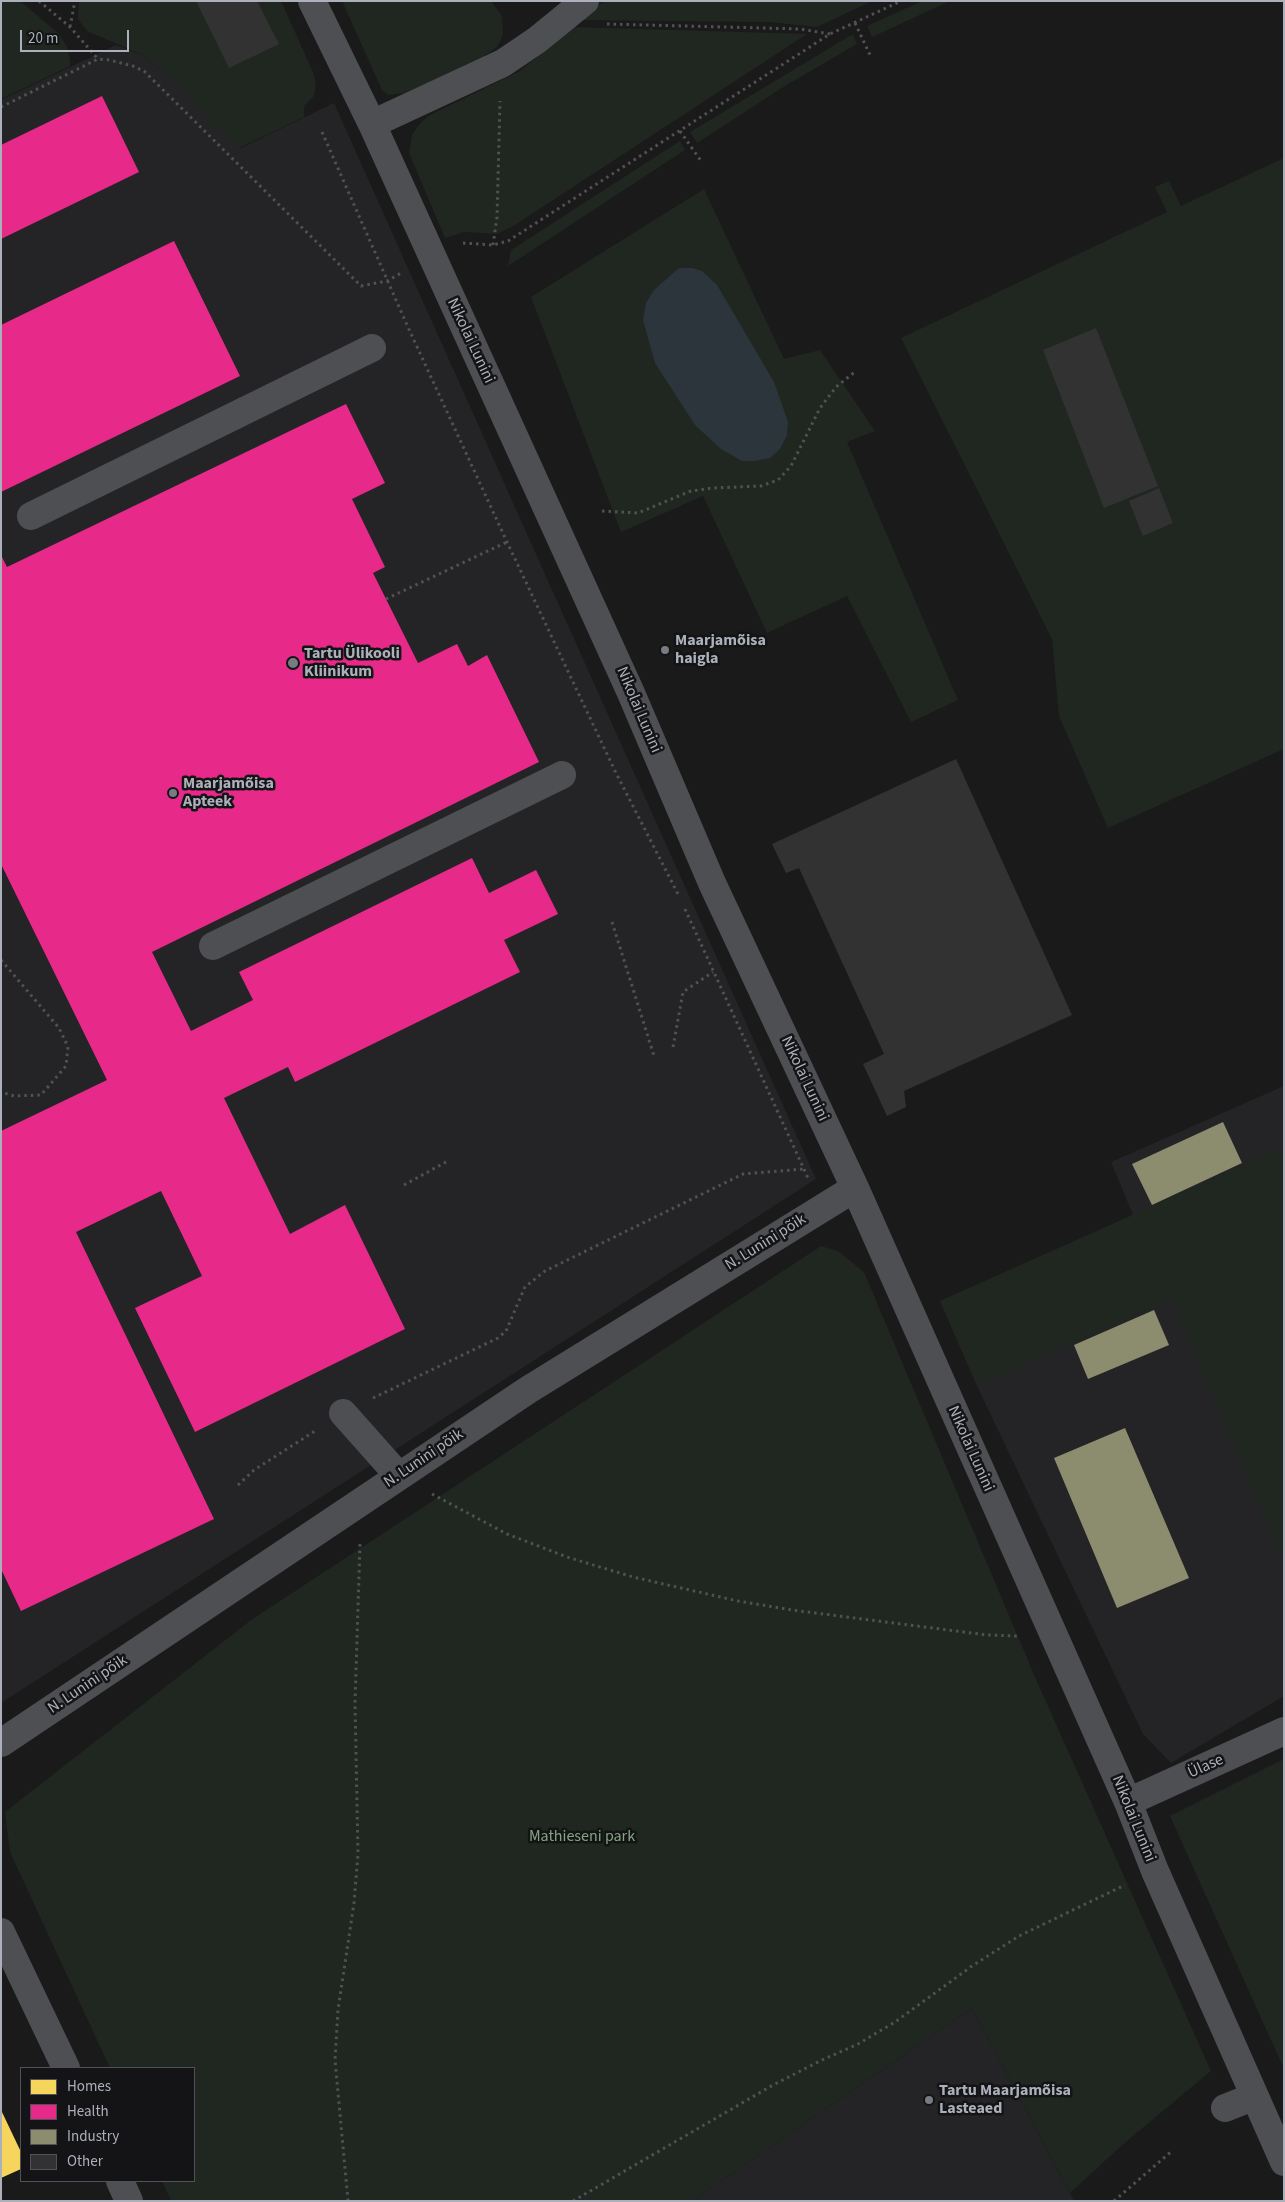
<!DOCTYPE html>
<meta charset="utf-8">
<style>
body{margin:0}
#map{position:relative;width:1285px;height:2202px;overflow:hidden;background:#1a1a1a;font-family:"Source Sans 3",sans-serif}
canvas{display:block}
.frame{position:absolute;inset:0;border:2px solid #abb0ba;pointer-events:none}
.legend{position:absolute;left:20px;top:2067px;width:175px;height:115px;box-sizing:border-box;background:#141416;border:1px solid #505258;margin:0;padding:6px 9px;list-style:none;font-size:15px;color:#abb0ba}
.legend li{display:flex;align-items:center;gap:10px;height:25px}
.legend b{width:25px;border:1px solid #505258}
.scale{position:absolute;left:20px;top:30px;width:109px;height:22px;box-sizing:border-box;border:2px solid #abb0ba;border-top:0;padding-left:6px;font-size:15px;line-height:18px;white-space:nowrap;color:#abb0ba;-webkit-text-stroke:4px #141416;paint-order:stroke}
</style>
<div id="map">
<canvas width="1285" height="2202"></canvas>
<div class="frame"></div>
<ul class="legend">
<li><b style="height:14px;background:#f6d55c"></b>Homes</li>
<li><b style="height:14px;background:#e7298a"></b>Health</li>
<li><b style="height:14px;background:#8c8c6e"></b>Industry</li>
<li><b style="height:14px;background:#323232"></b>Other</li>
</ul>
<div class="scale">20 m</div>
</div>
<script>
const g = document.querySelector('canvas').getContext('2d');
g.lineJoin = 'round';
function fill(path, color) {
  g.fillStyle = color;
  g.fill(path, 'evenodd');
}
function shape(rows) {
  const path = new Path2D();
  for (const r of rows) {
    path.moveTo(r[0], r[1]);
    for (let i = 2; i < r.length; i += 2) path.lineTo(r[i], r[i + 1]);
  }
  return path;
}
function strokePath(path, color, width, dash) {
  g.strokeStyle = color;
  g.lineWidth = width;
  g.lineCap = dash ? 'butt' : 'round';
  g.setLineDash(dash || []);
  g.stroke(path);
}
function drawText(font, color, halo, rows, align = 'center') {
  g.font = font + ' "Source Sans 3",sans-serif';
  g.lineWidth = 5;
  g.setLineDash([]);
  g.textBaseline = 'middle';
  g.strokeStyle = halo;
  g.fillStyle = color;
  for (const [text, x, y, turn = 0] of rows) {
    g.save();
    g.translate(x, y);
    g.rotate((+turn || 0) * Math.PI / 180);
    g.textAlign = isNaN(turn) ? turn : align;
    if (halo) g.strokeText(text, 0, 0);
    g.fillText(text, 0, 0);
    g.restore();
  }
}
const built = shape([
 [116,45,143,55,176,83,241,148,334,103,816,1179,1,1703,1,100],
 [1284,1086,1284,1696,1171,1763,1143,1734,977,1386,940,1301,1133,1215,1111,1162],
 [972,2008,1074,2201,692,2201]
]);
const green = shape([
 [1,1,20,1,24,4,59,34,67,47,70,60,70,66,1,99],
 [79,1,281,1,313,72,316,82,314,96,304,106,304,117,239,148,212,124,176,83,143,55,87,31,78,19],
 [342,1,491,1,502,16,503,35,497,47,484,56,419,87,404,93,388,95,382,90],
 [604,1,872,1,817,27,769,22,581,20],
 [922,1,950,1,872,37,867,26],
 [573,27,807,34,515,225,497,234,464,232,445,238,409,153,412,135,417,127,428,116,520,71],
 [853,34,857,44,785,86,697,143,690,132],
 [680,141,685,150,508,266,511,250],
 [1284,158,1284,749,1108,828,1059,716,1052,639,901,338,1167,212,1155,187,1169,181,1181,206],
 [704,189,784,359,820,350,875,431,847,442,958,700,911,722,847,596,767,633,703,496,621,532,531,297],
 [1284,1147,1284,1563,1171,1299,977,1386,940,1301],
 [821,1246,838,1251,864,1272,1035,1677,1211,2071,1121,2146,1070,2193,972,2008,692,2201,171,2201,162,2181,194,2181,194,2068,110,2068,10,1852,5,1812,251,1620],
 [1284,1759,1284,2069,1170,1816]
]);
const water = shape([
 [679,268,692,268,702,271,717,285,774,382,788,422,787,435,780,449,770,458,755,461,742,461,721,449,695,425,655,363,643,320,646,303,654,290]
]);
const homes = shape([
 [1,2110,21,2152,21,2169,1,2178]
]);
const health = shape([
 [102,96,139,172,1,239,1,145],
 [174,241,240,376,1,492,1,325],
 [346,404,385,483,352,499,385,567,373,573,418,663,457,644,468,666,487,655,539,762,152,952,191,1031,253,1000,239,972,472,858,489,893,536,870,558,914,504,940,520,972,295,1082,288,1067,224,1098,290,1234,345,1205,405,1329,195,1432,135,1308,202,1276,161,1191,76,1232,214,1519,21,1611,1,1569,1,1131,107,1080,1,864,1,555,7,567]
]);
const industry = shape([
 [1223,1122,1242,1163,1152,1205,1132,1164],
 [1154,1310,1169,1345,1088,1379,1074,1345],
 [1125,1428,1189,1578,1117,1608,1054,1458]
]);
const building = shape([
 [196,1,257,1,279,44,229,68],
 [1096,328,1158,486,1104,508,1043,350],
 [1159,488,1173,523,1143,536,1129,501],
 [956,759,1072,1015,904,1091,906,1107,887,1116,863,1064,884,1054,799,868,786,873,772,844]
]);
const path = shape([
 [39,1,70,27,98,59],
 [855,23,871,57],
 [607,24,800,29,830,34],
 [70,27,75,1],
 [1,107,98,59,109,60,133,66,144,71,361,286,387,281,403,272],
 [680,131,701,161],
 [322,132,407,325,507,542,615,771,679,896],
 [463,243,493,245,508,241,830,34,901,1],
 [493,245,497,217,500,101],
 [602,511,638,513,691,491,713,488,761,486,778,480,791,466,820,408,836,387,856,371],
 [386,599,507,542],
 [685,909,808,1178],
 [612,922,654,1056],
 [1,960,59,1028,68,1047,66,1066,41,1095,14,1096,1,1092],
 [673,1047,683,992,713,972],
 [404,1185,446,1162],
 [373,1398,498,1338,506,1331,525,1287,545,1271,743,1174,804,1169],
 [238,1485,254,1470,315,1431],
 [432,1494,507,1534,567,1557,633,1577,738,1601,792,1610,987,1635,1018,1636],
 [348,2201,335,2060,338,2010,354,1903,358,1854,355,1703,360,1544],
 [573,2201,773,2085,822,2060,858,2044,895,2022,972,1966,1019,1936,1125,1885],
 [1114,2201,1173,2150]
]);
const minor = shape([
 [312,1,372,124,631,693,712,883,855,1188,1128,1802,1155,1871,1284,2162],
 [372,124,503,63,537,40,585,1],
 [31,516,372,348],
 [213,946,562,775],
 [343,1413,399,1476],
 [1,1743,528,1390,855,1188],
 [1128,1802,1284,1731],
 [1,1932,66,2068],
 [1225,2108,1253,2097],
 [120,2181,129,2201]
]);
const markers = [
 [665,650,5,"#787c82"],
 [293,663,6,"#787c82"],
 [173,793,5,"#787c82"],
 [929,2100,5,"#787c82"]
];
const streetNames = [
 ["Nikolai Lunini",470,341,65],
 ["Nikolai Lunini",638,710,67],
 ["Nikolai Lunini",804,1079,65],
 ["N. Lunini põik",766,1243,-32],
 ["Nikolai Lunini",970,1449,66],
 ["N. Lunini põik",424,1459,-34],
 ["N. Lunini põik",88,1685,-34],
 ["Ülase",1206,1767,-24],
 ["Nikolai Lunini",1133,1819,68]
];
const poiNames = [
 ["Maarjamõisa",675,641],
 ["haigla",675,659],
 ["Tartu Ülikooli",304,654],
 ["Kliinikum",304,672],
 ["Maarjamõisa",183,784],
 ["Apteek",183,802],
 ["Tartu Maarjamõisa",939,2091],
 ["Lasteaed",939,2109]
];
const parkNames = [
 ["Mathieseni park",582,1837]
];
fill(built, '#242426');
fill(green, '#1f2720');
fill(water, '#2c353c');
fill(homes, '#f6d55c');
fill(health, '#e7298a');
fill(industry, '#8c8c6e');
fill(building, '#323232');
strokePath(path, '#505154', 3, [2.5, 4]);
strokePath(minor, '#4e4f53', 28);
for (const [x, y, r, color] of markers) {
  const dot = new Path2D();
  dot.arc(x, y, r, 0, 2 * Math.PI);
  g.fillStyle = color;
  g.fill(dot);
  strokePath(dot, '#141416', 2);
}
drawText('16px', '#abb0ba', '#141416', streetNames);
drawText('bold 16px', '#abb0ba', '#141416', poiNames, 'left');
drawText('16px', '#83a583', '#141416', parkNames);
</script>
